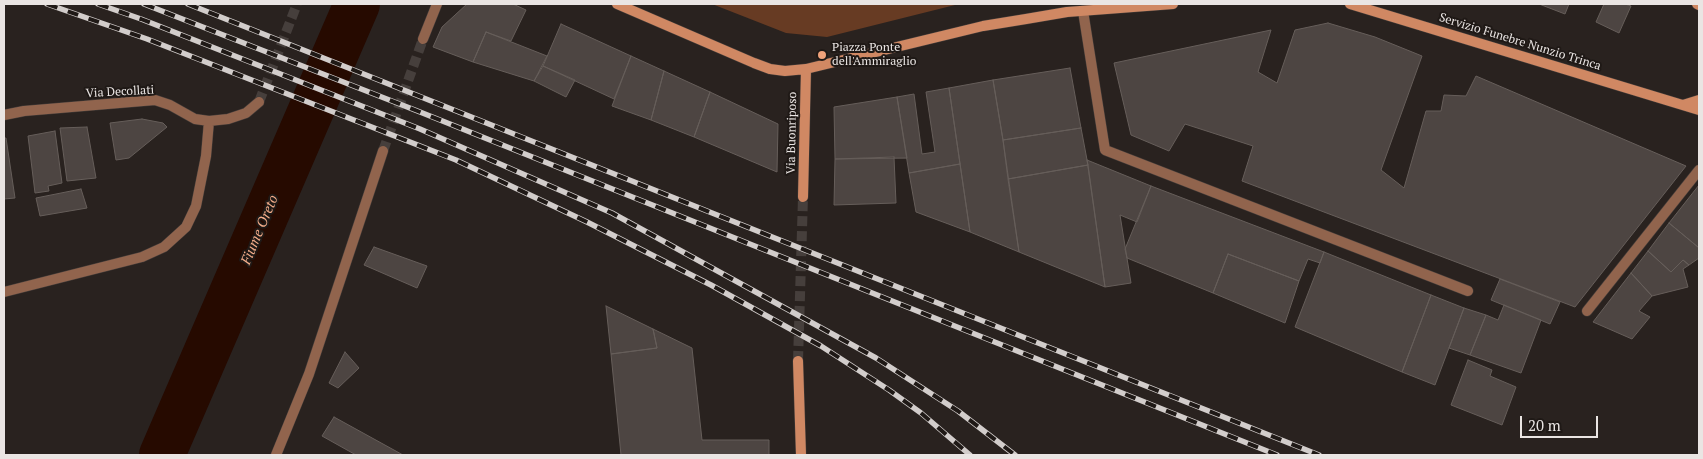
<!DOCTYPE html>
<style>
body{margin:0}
#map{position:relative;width:1703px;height:459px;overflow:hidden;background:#29221f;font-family:"PT Serif",serif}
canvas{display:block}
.frame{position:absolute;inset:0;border:5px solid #eae5e3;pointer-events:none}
.scale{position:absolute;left:1520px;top:416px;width:78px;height:22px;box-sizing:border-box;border:2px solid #eae5e3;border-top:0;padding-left:6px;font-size:15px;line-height:18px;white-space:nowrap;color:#eae5e3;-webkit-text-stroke:4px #1f1916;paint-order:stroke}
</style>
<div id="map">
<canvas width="1703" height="459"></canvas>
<div class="frame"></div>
<div class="scale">20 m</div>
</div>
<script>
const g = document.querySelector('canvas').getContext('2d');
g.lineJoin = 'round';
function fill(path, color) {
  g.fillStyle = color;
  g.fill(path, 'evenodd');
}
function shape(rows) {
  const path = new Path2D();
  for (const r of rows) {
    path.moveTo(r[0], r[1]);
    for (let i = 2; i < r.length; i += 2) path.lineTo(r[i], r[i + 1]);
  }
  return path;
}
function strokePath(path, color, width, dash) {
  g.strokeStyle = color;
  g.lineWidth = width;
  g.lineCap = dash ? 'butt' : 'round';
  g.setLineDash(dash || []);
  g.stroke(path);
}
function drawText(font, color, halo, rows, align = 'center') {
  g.font = font + ' "PT Serif",serif';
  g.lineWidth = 4;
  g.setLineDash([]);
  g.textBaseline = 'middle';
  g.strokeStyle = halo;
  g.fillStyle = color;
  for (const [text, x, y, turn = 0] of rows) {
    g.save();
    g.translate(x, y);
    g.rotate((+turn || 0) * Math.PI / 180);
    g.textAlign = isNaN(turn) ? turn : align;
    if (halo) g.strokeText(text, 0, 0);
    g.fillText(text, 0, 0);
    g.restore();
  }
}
const green = shape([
 [712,4,959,4,827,37,786,33]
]);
const river = shape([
 [162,455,357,4]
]);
const building = shape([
 [467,4,513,4,526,10,511,41,486,32,473,62,433,47,442,27,467,4],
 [1539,4,1569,4,1565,14,1539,4],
 [1604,4,1625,4,1631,6,1619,33,1596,22,1604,4],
 [1328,23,1375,37,1422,56,1381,170,1404,188,1426,111,1441,111,1444,95,1466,96,1476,76,1686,166,1575,307,1242,181,1253,146,1185,124,1169,151,1131,135,1114,63,1271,30,1258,72,1277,83,1295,30,1328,23],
 [561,24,631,56,614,99,543,66,561,24],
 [486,32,547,56,534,81,473,62,486,32],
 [631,56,664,71,651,120,612,106,631,56],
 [543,66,575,80,566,97,534,81,543,66],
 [1070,68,1081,128,1003,140,993,80,1070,68],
 [664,71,710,92,694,137,651,120,664,71],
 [993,80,1003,140,1019,252,970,232,949,88,993,80],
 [949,88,960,164,909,173,897,97,914,94,922,154,935,152,926,92,949,88],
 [710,92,778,124,777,172,694,137,710,92],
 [897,97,907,158,835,159,834,107,897,97],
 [142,119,163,123,167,127,129,158,116,160,110,123,142,119],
 [87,127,96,178,67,181,60,128,87,127],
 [1081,128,1088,165,1008,179,1003,140,1081,128],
 [55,131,62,183,48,186,49,191,35,193,28,136,55,131],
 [4,138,6,138,15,198,4,199,4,138],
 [894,157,896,203,834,205,835,159,894,157],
 [1087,160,1151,186,1137,222,1120,215,1131,283,1105,287,1087,160],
 [960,164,970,232,916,212,909,173,960,164],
 [1088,165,1105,287,1019,252,1008,179,1088,165],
 [1699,185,1699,245,1698,247,1669,223,1699,185],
 [1151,186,1324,252,1320,263,1308,259,1299,281,1228,254,1213,293,1127,258,1125,249,1151,186],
 [81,189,87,208,40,216,36,198,81,189],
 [1669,223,1699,248,1699,258,1689,265,1683,260,1671,272,1648,251,1669,223],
 [374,247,427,266,417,288,364,265,374,247],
 [1648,251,1671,272,1683,260,1689,265,1683,269,1688,287,1652,296,1631,273,1648,251],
 [1324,252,1431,295,1402,372,1295,327,1324,252],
 [1228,254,1299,281,1285,323,1213,293,1228,254],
 [1631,273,1652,296,1639,311,1650,317,1632,339,1593,322,1631,273],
 [1500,279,1560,302,1550,324,1491,300,1500,279],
 [1431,295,1464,308,1435,385,1402,372,1431,295],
 [1504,305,1541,320,1521,373,1470,355,1486,315,1498,320,1504,305],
 [606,306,653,329,657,348,611,354,606,306],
 [1464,308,1486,315,1470,355,1449,348,1464,308],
 [653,329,692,348,702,440,769,440,769,455,621,455,611,354,657,348,653,329],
 [345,352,359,368,338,388,329,383,345,352],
 [1468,360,1492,370,1490,376,1516,387,1502,425,1451,405,1468,360],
 [334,417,403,455,356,455,322,436,334,417]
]);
const streetTunnel = shape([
 [259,102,297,4],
 [383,151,423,39]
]);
const secondaryTunnel = shape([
 [798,361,803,197]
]);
const street = shape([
 [1083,11,1105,150,1468,291],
 [423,39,437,4],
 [4,115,24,111,155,100,170,105,195,119,209,121,228,119,246,113,259,102],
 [4,292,142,257,164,247,186,227,196,206,206,156,209,121],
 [1587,311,1699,170],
 [276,455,309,374,383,151]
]);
const secondary = shape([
 [617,4,754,63,770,69,785,71,806,69,983,26,1026,19,1067,12,1173,4],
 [1350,4,1699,110],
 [1697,4,1699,5],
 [1683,105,1699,100],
 [803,197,806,69],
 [798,361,801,455]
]);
const rail = shape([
 [47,4,147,39,456,160,587,222,711,285,821,346,889,390,921,413,970,455],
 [98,4,141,19,420,129,612,213,876,358,958,411,1015,455],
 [144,4,420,112,1277,455],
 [188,4,1319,455]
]);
const markers = [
 [822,55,5,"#f0a27a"]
];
const streetNames = [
 ["Servizio Funebre Nunzio Trinca",1520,42,17],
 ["Via Decollati",120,92,-3],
 ["Via Buonriposo",792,133,-89]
];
const poiNames = [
 ["Piazza Ponte",832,48],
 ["dell'Ammiraglio",832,62]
];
const waterNames = [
 ["Fiume Oreto",260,230,-67]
];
fill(green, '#673b23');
strokePath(river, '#260a00', 46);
fill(building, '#4d4542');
strokePath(building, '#665e5a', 1);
strokePath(streetTunnel, '#463f3c', 10, [10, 5]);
strokePath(secondaryTunnel, '#463f3c', 10, [10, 5]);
strokePath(street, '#443d3a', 11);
strokePath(secondary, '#443d3a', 11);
strokePath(street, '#91644d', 10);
strokePath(secondary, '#d08863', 10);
strokePath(rail, '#d2cdcb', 5.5);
strokePath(rail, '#1f1916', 4, [11]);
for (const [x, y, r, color] of markers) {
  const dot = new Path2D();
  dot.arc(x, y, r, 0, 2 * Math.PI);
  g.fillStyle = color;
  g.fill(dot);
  strokePath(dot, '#1f1916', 2);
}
drawText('12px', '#eae5e3', '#1f1916', streetNames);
drawText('12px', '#eae5e3', '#1f1916', poiNames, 'left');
drawText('italic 14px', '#f4ad8a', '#1f1916', waterNames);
</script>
